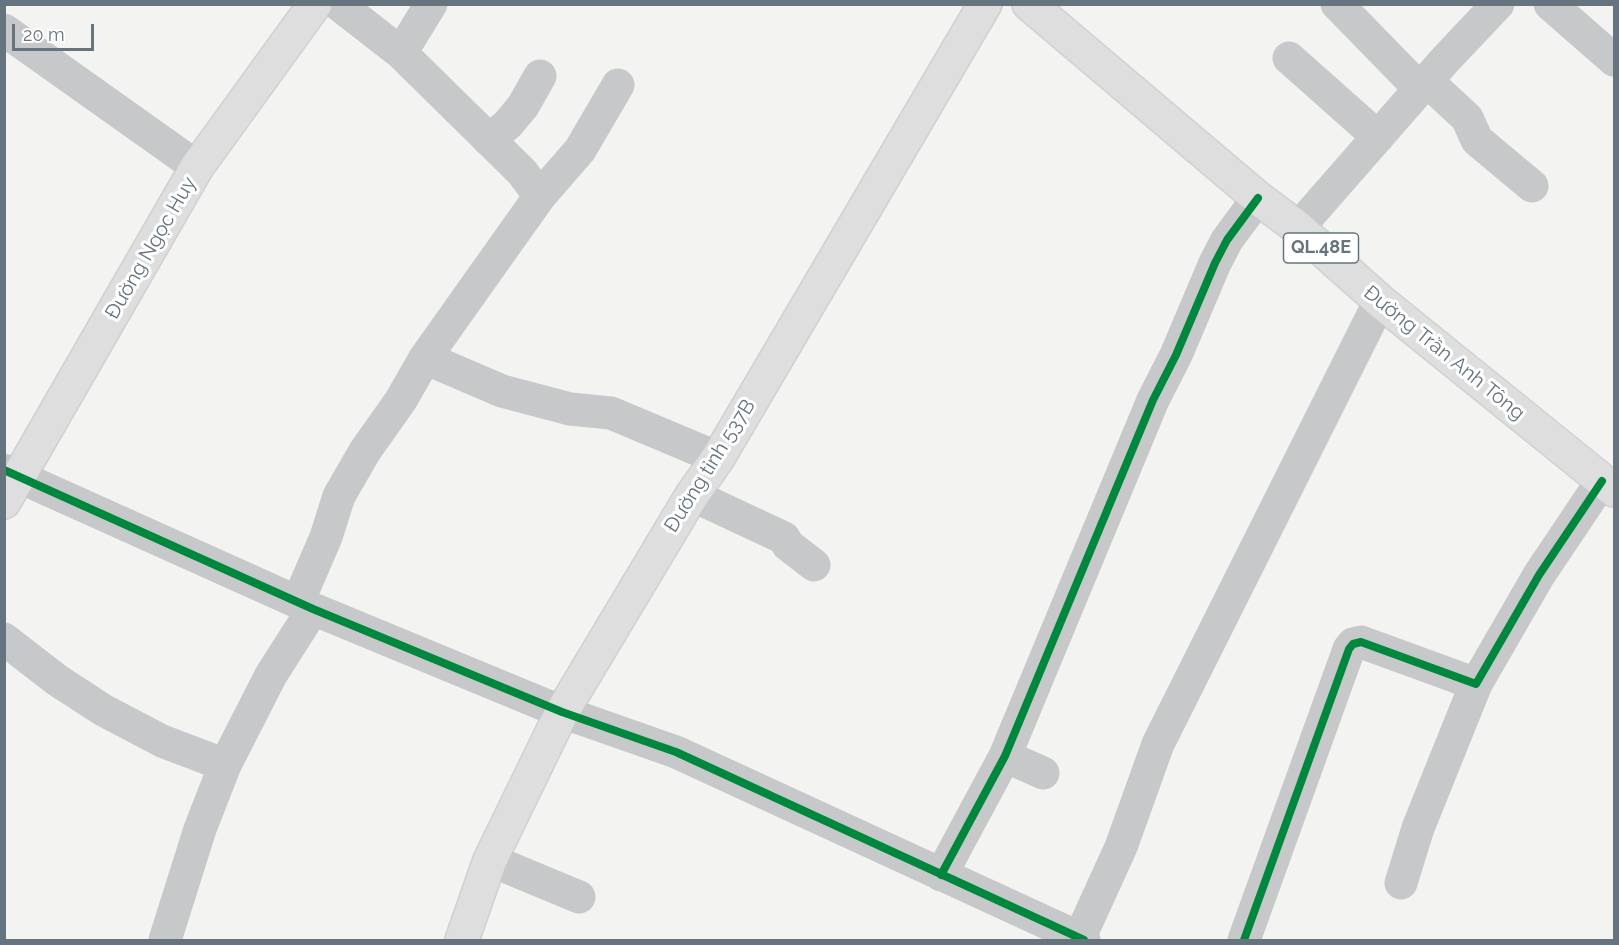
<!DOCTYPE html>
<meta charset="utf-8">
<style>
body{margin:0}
#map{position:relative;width:1619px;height:945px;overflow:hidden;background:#f3f3f1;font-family:Raleway,sans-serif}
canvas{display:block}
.frame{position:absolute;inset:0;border:6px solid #66747e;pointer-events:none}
.scale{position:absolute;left:12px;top:24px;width:82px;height:27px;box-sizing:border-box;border:3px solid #66747e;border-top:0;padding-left:8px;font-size:18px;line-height:21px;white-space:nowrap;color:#66747e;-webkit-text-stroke:4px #fff;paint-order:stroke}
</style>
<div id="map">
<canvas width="1619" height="945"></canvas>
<div class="frame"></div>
<div class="scale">20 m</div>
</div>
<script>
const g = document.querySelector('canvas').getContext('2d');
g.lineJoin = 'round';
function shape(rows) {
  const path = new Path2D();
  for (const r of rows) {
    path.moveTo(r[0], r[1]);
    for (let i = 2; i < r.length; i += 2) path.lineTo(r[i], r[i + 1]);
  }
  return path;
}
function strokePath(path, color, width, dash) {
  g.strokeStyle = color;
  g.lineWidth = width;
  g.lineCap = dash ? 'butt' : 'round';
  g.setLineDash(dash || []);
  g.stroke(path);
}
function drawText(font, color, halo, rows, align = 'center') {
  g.font = font + ' Raleway,sans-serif';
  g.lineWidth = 6;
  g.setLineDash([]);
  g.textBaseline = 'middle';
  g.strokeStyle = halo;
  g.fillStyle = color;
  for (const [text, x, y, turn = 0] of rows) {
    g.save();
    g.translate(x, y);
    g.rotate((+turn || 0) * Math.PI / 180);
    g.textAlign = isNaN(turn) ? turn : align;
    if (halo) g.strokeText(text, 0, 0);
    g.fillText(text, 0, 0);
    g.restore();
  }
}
const street = shape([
 [338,4,401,53,522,172,540,196],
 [1337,4,1420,89],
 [1550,4,1614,60],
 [4,30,197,167],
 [401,53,431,4],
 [1289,58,1378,137],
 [1427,81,1467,118,1477,140,1532,186],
 [489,140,508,124,523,106,540,76],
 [1298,228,1445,60,1498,4],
 [425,358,502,391,570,409,611,413,718,458],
 [4,470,313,609,562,712,676,752,1084,940],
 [692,495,784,538,788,545,814,565],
 [298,602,326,537,339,496,365,451,401,400,425,358,540,196,580,150,618,85],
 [4,639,57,680,103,710,162,741,225,765],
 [1005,756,1043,773],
 [490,860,579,897],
 [941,875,1005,756,1153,400,1176,355,1215,263,1227,240,1258,198],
 [1401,883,1418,828,1476,684],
 [1079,939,1121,847,1158,744,1380,301],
 [165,940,200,829,225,765,271,675,313,609],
 [1244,940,1349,649,1353,644,1361,642,1476,684,1539,575,1602,481]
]);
const secondary = shape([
 [4,502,197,167,315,4],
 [462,940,490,860,562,712,692,495,718,458,985,4]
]);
const primary = shape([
 [1029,4,1258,198,1298,228,1380,301,1614,490]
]);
const cycleway = shape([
 [4,470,313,609,562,712,676,752,1084,940],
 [941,875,1005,756,1153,400,1176,355,1215,263,1227,240,1258,198],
 [1244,940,1349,649,1353,644,1361,642,1476,684,1539,575,1602,481]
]);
const shields = [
 [1321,248,75]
];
const shieldNames = [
 ["QL.48E",1321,248]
];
const streetNames = [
 ["Đường Ngọc Huy",151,248,-60],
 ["Đường Trần Anh Tông",1444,353,39],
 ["Đường tỉnh 537B",710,466,-58]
];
strokePath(secondary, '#d0d0d0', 36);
strokePath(primary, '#d0d1d1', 36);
strokePath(street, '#c7c8c9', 33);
strokePath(secondary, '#dddedd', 33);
strokePath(primary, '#dddedd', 33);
strokePath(cycleway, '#00873e', 8);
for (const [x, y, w] of shields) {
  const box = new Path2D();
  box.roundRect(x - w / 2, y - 15, w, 30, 4.5);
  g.fillStyle = '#fff';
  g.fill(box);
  strokePath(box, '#66747e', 1.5);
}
drawText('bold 18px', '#66747e', null, shieldNames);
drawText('20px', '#66747e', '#fff', streetNames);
</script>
